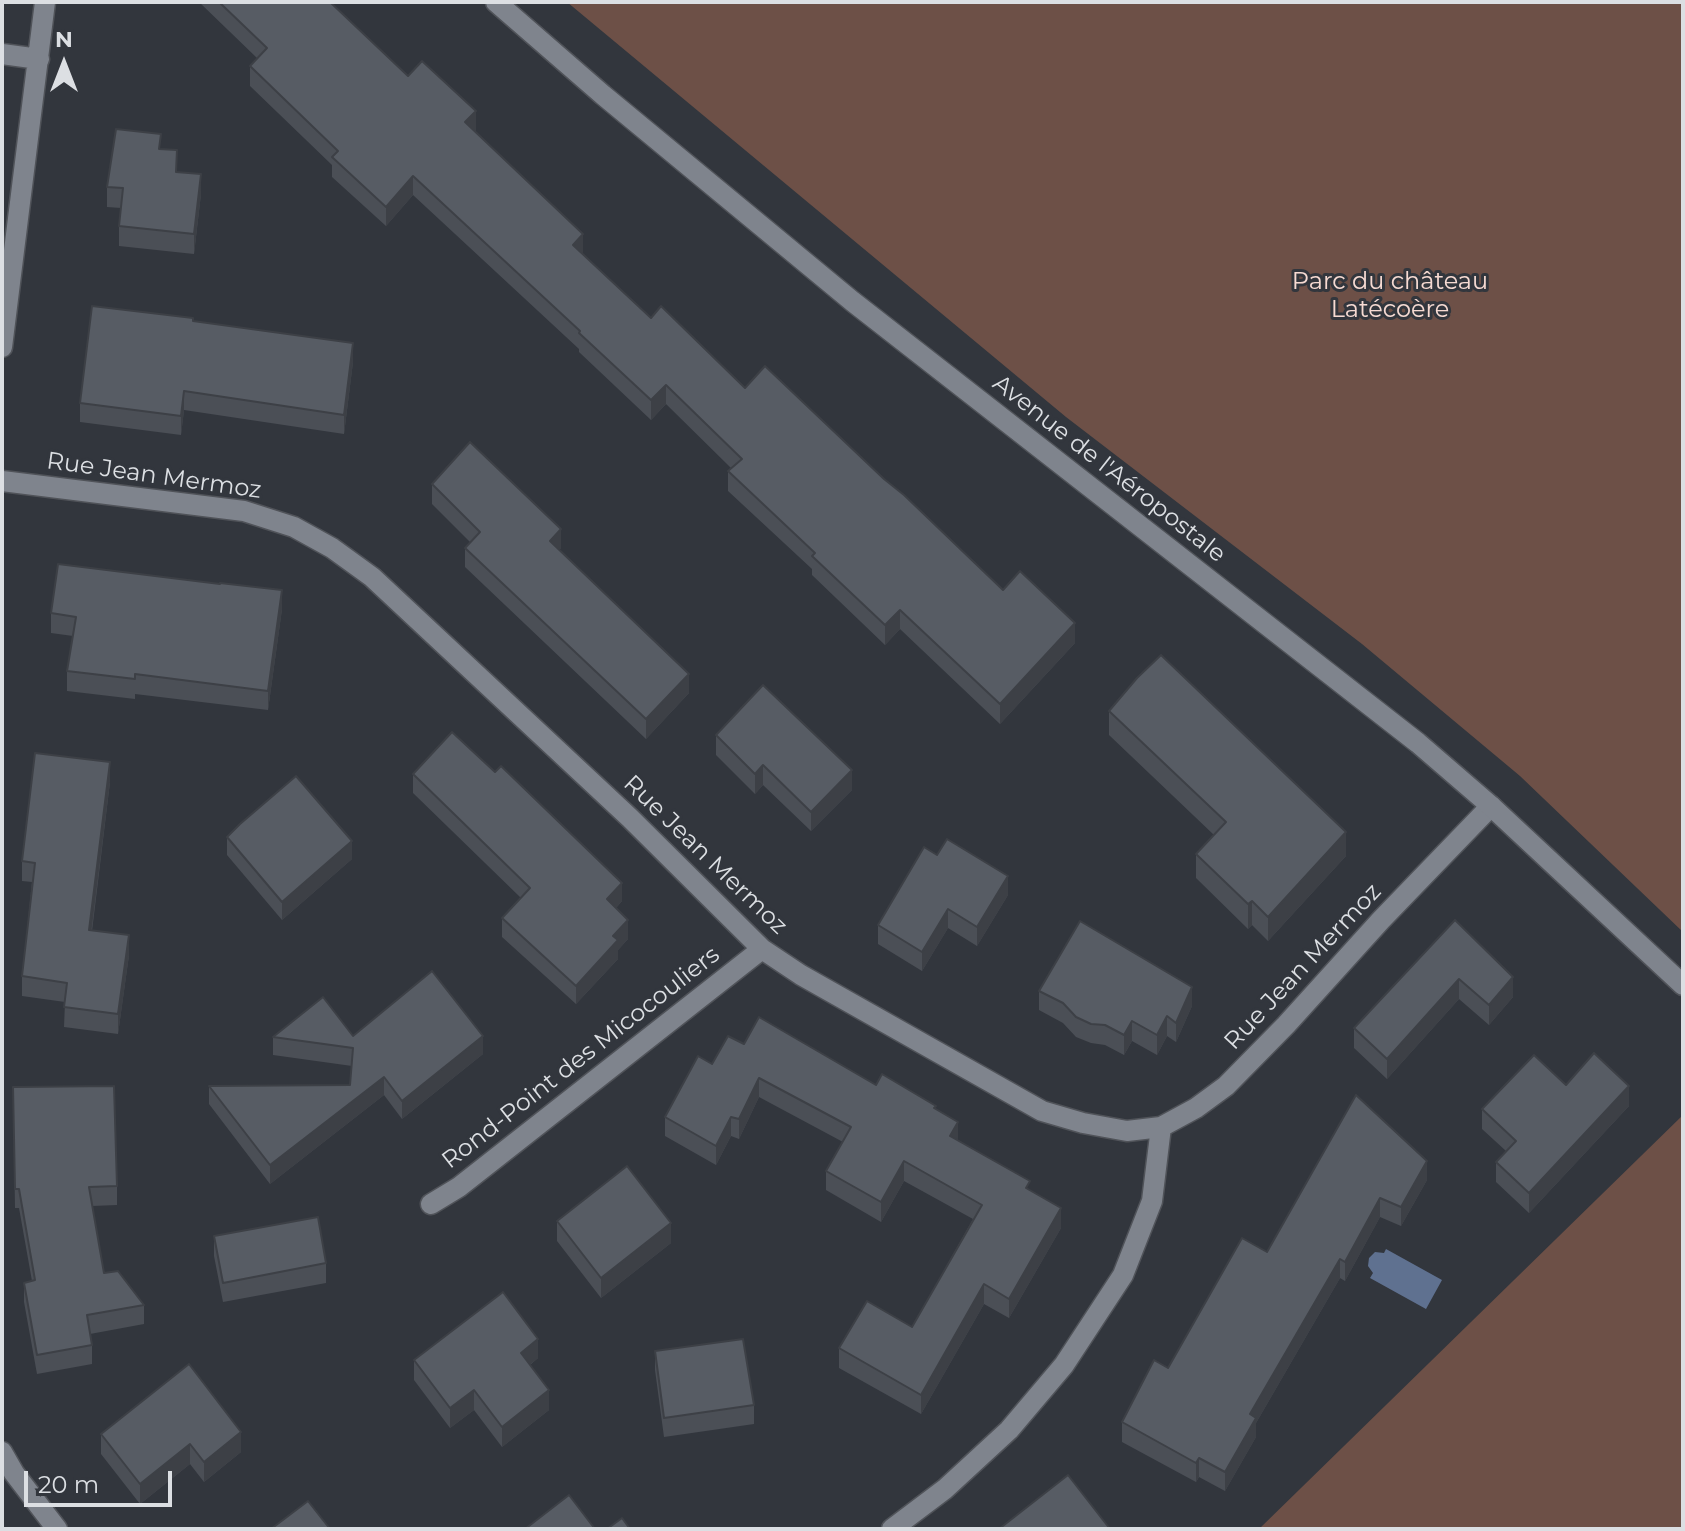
<!DOCTYPE html>
<meta charset="utf-8">
<style>
body{margin:0}
#map{position:relative;width:1685px;height:1531px;overflow:hidden;background:#32363d;font-family:Montserrat,sans-serif}
canvas{display:block}
.frame{position:absolute;inset:0;border:4px solid #dcdfe3;pointer-events:none}
.north{position:absolute;left:24px;top:24px;width:80px;height:80px;-webkit-text-stroke:6px #32363d;paint-order:stroke;rotate:0deg;font-size:22px;font-weight:700;line-height:32px;text-align:center;color:#dcdfe3}
.north::after{content:'';display:block;margin:auto;width:28px;height:36px;background:#dcdfe3;clip-path:polygon(50% 0,100% 100%,50% 72%,0 100%)}
.scale{position:absolute;left:24px;top:1471px;width:148px;height:36px;box-sizing:border-box;border:4px solid #dcdfe3;border-top:0;padding-left:10px;font-size:24px;line-height:28px;white-space:nowrap;color:#dcdfe3;-webkit-text-stroke:6px #32363d;paint-order:stroke}
</style>
<div id="map">
<canvas width="1685" height="1531"></canvas>
<div class="frame"></div>
<div class="north">N</div>
<div class="scale">20 m</div>
</div>
<script>
const g = document.querySelector('canvas').getContext('2d');
g.lineJoin = 'round';
function fill(path, color) {
  g.fillStyle = color;
  g.fill(path, 'evenodd');
}
function shape(rows) {
  const path = new Path2D();
  for (const r of rows) {
    path.moveTo(r[0], r[1]);
    for (let i = 2; i < r.length; i += 2) path.lineTo(r[i], r[i + 1]);
  }
  return path;
}
function strokePath(path, color, width, dash) {
  g.strokeStyle = color;
  g.lineWidth = width;
  g.lineCap = dash ? 'butt' : 'round';
  g.setLineDash(dash || []);
  g.stroke(path);
}
function drawText(font, color, halo, rows, align = 'center') {
  g.font = font + ' Montserrat,sans-serif';
  g.lineWidth = 6;
  g.setLineDash([]);
  g.textBaseline = 'middle';
  g.strokeStyle = halo;
  g.fillStyle = color;
  for (const [text, x, y, turn = 0] of rows) {
    g.save();
    g.translate(x, y);
    g.rotate((+turn || 0) * Math.PI / 180);
    g.textAlign = isNaN(turn) ? turn : align;
    if (halo) g.strokeText(text, 0, 0);
    g.fillText(text, 0, 0);
    g.restore();
  }
}
const green = shape([
 [567,2,1683,2,1683,932,1520,776,1362,644,1066,417],
 [1683,1115,1683,1529,1259,1529]
]);
const water = shape([
 [1386,1249,1442,1280,1426,1309,1370,1278,1373,1273,1368,1266,1369,1258,1375,1252,1384,1253]
]);
const minor = shape([
 [2,54,39,59],
 [2,347,45,2],
 [2,481,244,511,294,527,332,548,372,577,630,818,762,949,801,975,1042,1111,1083,1123,1127,1131,1161,1127,1196,1108,1226,1086,1286,1025,1381,920,1491,806],
 [431,1204,459,1187,762,949],
 [2,1452,14,1473,57,1529],
 [892,1529,945,1489,1009,1430,1064,1365,1123,1275,1152,1201,1161,1127]
]);
const tertiary = shape([
 [496,2,603,95,852,301,1418,743,1491,806,1683,985]
]);
const wall = shape([
 [199,2,330,2,408,76,476,130,475,131,583,254,651,318,745,388,884,479,1003,590,1075,643,1000,724,900,629,885,645,812,575,812,569,728,491,728,471,731,468,666,404,651,420,579,352,579,349,413,195,386,226,332,177,332,165,250,86,250,66,257,58],
 [161,149,177,172,201,194,194,254,119,246,119,226,121,208,107,207,107,187],
 [193,321,353,362,344,434,184,410,181,435,80,422,80,403],
 [432,484,561,548,559,550,689,693,646,739,465,567,465,548,470,542,432,504],
 [282,609,268,710,135,694,135,699,67,691,67,671,73,636,51,633,51,613],
 [1109,711,1346,856,1268,941,1252,925,1248,929,1196,878,1196,854,1214,835,1109,735],
 [716,735,852,790,811,831,763,785,755,794,716,755],
 [413,774,622,901,616,908,628,939,618,950,618,959,576,1004,502,937,502,918,521,898,413,793],
 [110,782,92,931,129,955,118,1034,64,1027,65,1002,22,996,22,976,32,882,22,881,22,861],
 [227,837,352,859,282,920,227,855],
 [937,855,1008,895,977,946,948,928,922,971,878,944,878,925],
 [1455,920,1513,997,1489,1025,1459,999,1387,1079,1354,1048,1354,1028],
 [1039,991,1192,1006,1176,1042,1167,1036,1157,1055,1132,1041,1124,1055,1105,1045,1091,1043,1076,1037,1063,1023,1039,1010],
 [353,1036,483,1054,402,1119,384,1095,270,1184,209,1104,209,1086,350,1085,352,1066,273,1055,273,1037],
 [744,1044,876,1085,936,1109,958,1140,1030,1191,1061,1228,1009,1318,984,1304,921,1414,839,1368,839,1348,912,1327,973,1219,904,1181,881,1222,826,1190,826,1171,843,1142,759,1097,739,1139,731,1136,716,1165,665,1136,665,1117,712,1064],
 [1566,1085,1629,1106,1529,1213,1496,1182,1496,1162,1506,1151,1482,1129,1482,1109],
 [13,1087,117,1186,117,1205,92,1206,104,1273,144,1305,144,1324,90,1334,92,1345,92,1364,37,1374,24,1302,24,1283,32,1281,19,1208,15,1208],
 [1356,1095,1427,1180,1401,1226,1380,1217,1345,1281,1340,1278,1256,1423,1256,1437,1225,1491,1199,1477,1196,1482,1122,1442,1122,1422,1267,1252],
 [557,1221,671,1243,601,1298,557,1241],
 [214,1236,326,1263,326,1283,223,1302,214,1256],
 [655,1351,754,1405,754,1424,664,1437,655,1370],
 [538,1358,530,1365,549,1410,502,1447,474,1410,450,1428,414,1380,414,1360],
 [189,1364,241,1452,204,1482,190,1464,140,1504,101,1454,101,1434]
]);
const shadedWall = shape([
 [476,111,476,130,465,141,465,122],
 [201,174,201,194,194,254,194,234],
 [413,176,413,195,386,226,386,207],
 [583,234,583,253,573,264,573,245],
 [353,343,353,362,344,434,344,415],
 [666,385,666,404,651,420,651,400],
 [184,391,184,410,181,435,181,416],
 [561,529,561,548,550,561,550,541],
 [282,590,282,609,268,710,268,691],
 [900,610,900,629,885,645,885,625],
 [1075,623,1075,643,1000,724,1000,704],
 [689,674,689,693,646,739,646,719],
 [110,762,110,782,89,950,89,930],
 [763,765,763,785,755,794,755,774],
 [852,770,852,790,811,831,811,812],
 [1346,832,1346,856,1268,941,1268,917],
 [352,841,352,859,282,920,282,902],
 [1008,876,1008,895,977,946,977,927],
 [622,883,622,901,607,918,607,899],
 [1252,901,1252,925,1248,929,1248,904],
 [948,909,948,928,922,971,922,952],
 [628,920,628,939,618,950,618,959,576,1004,576,986,613,936],
 [129,935,129,955,118,1034,118,1014],
 [1513,977,1513,997,1489,1025,1489,1005],
 [1459,979,1459,999,1387,1079,1387,1059],
 [1192,987,1192,1006,1176,1042,1176,1023],
 [1167,1016,1167,1036,1157,1055,1157,1035],
 [1132,1021,1132,1041,1124,1055,1124,1035],
 [483,1036,483,1054,402,1119,402,1101],
 [384,1077,384,1095,270,1184,270,1165],
 [759,1078,759,1097,739,1139,739,1119],
 [1629,1086,1629,1106,1529,1213,1529,1193],
 [731,1117,731,1136,716,1165,716,1146],
 [958,1122,958,1141,950,1136],
 [904,1161,904,1181,881,1222,881,1202],
 [1427,1161,1427,1180,1401,1226,1401,1207],
 [1380,1198,1380,1217,1345,1281,1345,1262],
 [1061,1208,1061,1228,1009,1318,1009,1299],
 [671,1223,671,1243,601,1298,601,1278],
 [1340,1259,1340,1278,1256,1423,1256,1437,1225,1491,1225,1472,1250,1414],
 [984,1284,984,1304,921,1414,921,1395],
 [538,1339,538,1358,521,1372,521,1353],
 [474,1390,474,1410,450,1428,450,1408],
 [549,1390,549,1410,502,1447,502,1427],
 [241,1432,241,1452,204,1482,204,1462],
 [190,1444,190,1464,140,1504,140,1484],
 [1199,1458,1199,1477,1196,1482,1196,1463]
]);
const building = shape([
 [219,2,330,2,408,76,422,61,476,111,465,122,583,234,573,245,651,318,661,306,745,388,765,366,884,479,904,495,1003,590,1020,571,1075,623,1000,704,900,610,885,625,812,556,815,553,728,471,742,459,666,385,651,400,579,333,580,331,413,176,386,207,332,157,338,151,250,66,267,48,219,2],
 [116,129,161,134,159,149,177,150,176,172,201,174,194,234,119,226,123,188,107,187,116,129],
 [92,306,193,318,193,321,353,343,344,415,184,391,181,416,80,403,92,306],
 [470,442,561,529,550,541,689,674,646,719,465,548,480,532,432,484,470,442],
 [58,564,220,584,220,583,282,590,268,691,135,674,135,679,67,671,76,617,51,613,58,564],
 [1161,655,1346,832,1268,917,1252,901,1248,904,1196,854,1226,822,1109,711,1137,678,1161,655],
 [763,685,852,770,811,812,763,765,755,774,716,735,763,685],
 [452,732,495,772,501,766,622,883,607,899,628,920,613,936,618,940,576,986,502,918,530,888,413,774,452,732],
 [35,753,110,762,89,930,129,935,118,1014,64,1007,67,983,22,976,35,863,22,861,35,753],
 [296,776,352,841,282,902,227,837,240,824,296,776],
 [947,839,1008,876,977,927,948,909,922,952,878,925,924,847,937,855,947,839],
 [1455,920,1513,977,1489,1005,1459,979,1387,1059,1354,1028,1455,920],
 [1080,921,1192,987,1176,1023,1167,1016,1157,1035,1132,1021,1124,1035,1105,1025,1091,1024,1076,1017,1063,1003,1039,991,1080,921],
 [432,971,483,1036,402,1101,384,1077,270,1165,209,1086,350,1085,353,1048,273,1037,323,997,353,1036,432,971],
 [759,1017,876,1085,882,1074,936,1106,934,1108,958,1122,950,1136,1030,1181,1026,1188,1061,1208,1009,1299,984,1284,921,1395,839,1348,867,1301,912,1327,982,1205,904,1161,881,1202,826,1171,851,1127,759,1078,739,1119,731,1117,716,1146,665,1117,698,1056,712,1064,728,1036,744,1044,759,1017],
 [1594,1053,1629,1086,1529,1193,1496,1162,1516,1141,1482,1109,1534,1055,1566,1085,1594,1053],
 [114,1086,117,1186,89,1187,104,1273,118,1271,144,1305,87,1315,92,1345,37,1355,24,1283,35,1280,19,1189,15,1189,13,1087,114,1086],
 [1356,1095,1427,1161,1401,1207,1380,1198,1345,1262,1340,1259,1250,1414,1256,1418,1225,1472,1199,1458,1196,1463,1122,1422,1154,1360,1168,1368,1242,1238,1267,1252,1356,1095],
 [627,1166,671,1223,601,1278,557,1221,627,1166],
 [318,1217,326,1263,223,1283,214,1236,318,1217],
 [503,1292,538,1339,521,1353,549,1390,502,1427,474,1390,450,1408,414,1360,503,1292],
 [743,1339,754,1405,664,1418,655,1351,743,1339],
 [189,1364,241,1432,204,1462,190,1444,140,1484,101,1434,189,1364],
 [1068,1475,1110,1529,999,1529,1068,1475],
 [569,1495,595,1529,525,1529,569,1495],
 [308,1501,330,1529,271,1529,308,1501],
 [622,1518,630,1529,607,1529,622,1518]
]);
const parkNames = [
 ["Parc du château",1390,282],
 ["Latécoère",1390,310]
];
const streetNames = [
 ["Avenue de l'Aéropostale",1109,469,38],
 ["Rue Jean Mermoz",154,476,8],
 ["Rue Jean Mermoz",705,855,44],
 ["Rue Jean Mermoz",1303,967,-47],
 ["Rond-Point des Micocouliers",581,1058,-38]
];
fill(green, '#6d5047');
fill(water, '#5f7190');
strokePath(minor, '#505359', 23);
strokePath(tertiary, '#505359', 23);
strokePath(minor, '#7f848d', 20);
strokePath(tertiary, '#7f848d', 20);
fill(wall, '#4b4f56');
fill(shadedWall, '#3d4046');
fill(building, '#575c64');
strokePath(building, '#3d4046', 2);
drawText('24px', '#f6dad2', '#32363d', parkNames);
drawText('24px', '#dcdfe3', '#32363d', streetNames);
</script>
